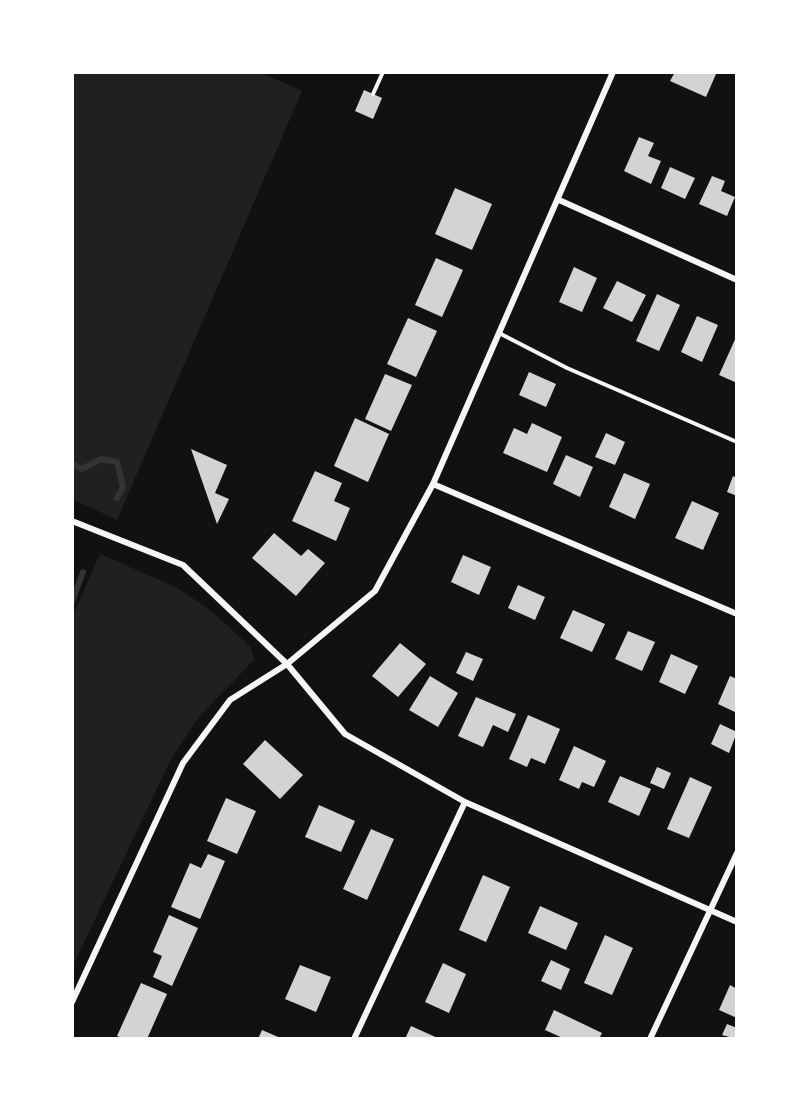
<!DOCTYPE html>
<style>
body{margin:0}
#map{position:relative;width:809px;height:1111px;overflow:hidden;background:#111;font-family:"Zilla Slab",serif}
canvas{display:block}
.frame{position:absolute;inset:0;border:74px solid #fff;pointer-events:none}
</style>
<div id="map">
<canvas width="809" height="1111"></canvas>
<div class="frame"></div>
</div>
<script>
const g = document.querySelector('canvas').getContext('2d');
g.lineJoin = 'round';
function fill(path, color) {
  g.fillStyle = color;
  g.fill(path, 'evenodd');
}
function shape(rows) {
  const path = new Path2D();
  for (const r of rows) {
    path.moveTo(r[0], r[1]);
    for (let i = 2; i < r.length; i += 2) path.lineTo(r[i], r[i + 1]);
  }
  return path;
}
function strokePath(path, color, width, dash) {
  g.strokeStyle = color;
  g.lineWidth = width;
  g.lineCap = dash ? 'butt' : 'round';
  g.setLineDash(dash || []);
  g.stroke(path);
}
const green = shape([
 [72,72,260,72,302,91,117,520,72,499],
 [100,554,178,588,211,611,251,647,254,660,198,718,171,759,72,968,72,617]
]);
const stream = shape([
 [72,464,82,469,101,459,117,462,123,487,117,498],
 [72,602,83,572]
]);
const building = shape([
 [675,72,712,72,716,74,706,97,670,81],
 [364,90,382,98,373,119,355,111],
 [639,137,654,143,648,156,661,161,651,184,624,171],
 [670,167,695,178,685,199,661,188],
 [712,176,725,181,721,191,735,197,727,216,699,204],
 [455,188,492,204,472,250,435,234],
 [436,258,463,270,442,317,415,305],
 [574,267,597,278,582,312,559,302],
 [617,281,646,295,632,322,603,308],
 [657,294,680,305,659,351,636,341],
 [697,316,718,325,702,362,681,352],
 [408,318,437,331,416,377,387,364],
 [737,335,737,383,719,375],
 [529,372,556,384,546,407,519,395],
 [385,374,412,385,391,431,365,419],
 [355,418,389,434,368,482,334,466],
 [532,423,562,437,547,472,503,453,514,428,527,434],
 [606,433,625,442,615,465,595,457],
 [191,449,227,465,215,493,229,499,217,524],
 [566,455,593,467,580,497,553,484],
 [315,471,342,483,334,501,350,508,336,541,292,521],
 [624,473,650,484,635,519,609,507],
 [733,476,737,478,737,496,727,492],
 [692,501,719,513,703,550,675,538],
 [274,533,301,556,308,549,325,563,296,596,252,558],
 [463,555,491,567,479,595,451,582],
 [518,585,545,597,535,620,508,608],
 [573,610,605,624,592,652,560,638],
 [628,631,655,642,642,671,615,659],
 [400,643,426,664,398,697,372,676],
 [466,652,483,659,473,681,456,673],
 [671,654,698,666,685,694,659,682],
 [430,676,458,693,438,727,409,710],
 [730,676,737,679,737,713,718,704],
 [476,697,516,714,508,732,493,725,483,747,458,736],
 [528,715,560,729,545,764,531,758,527,767,509,759],
 [720,724,737,732,729,753,711,744],
 [265,740,303,775,280,799,243,764],
 [574,746,606,761,594,787,582,782,579,789,559,780],
 [657,767,671,773,664,789,650,783],
 [620,776,651,789,639,816,608,802],
 [690,777,712,787,689,838,667,829],
 [226,798,256,811,237,854,207,841],
 [319,805,355,821,341,852,305,837],
 [371,829,394,839,367,900,343,889],
 [208,854,225,861,200,919,171,907,190,863,201,868],
 [483,875,510,887,486,942,459,930],
 [540,906,578,923,566,950,528,933],
 [169,915,198,928,172,986,153,977,162,956,153,952],
 [605,935,633,948,612,995,584,983],
 [551,960,570,969,561,990,541,981],
 [443,963,466,974,449,1013,425,1002],
 [300,965,331,977,316,1012,285,999],
 [141,983,167,994,147,1039,125,1039,117,1036],
 [730,985,737,989,737,1018,719,1010],
 [554,1010,602,1033,599,1039,565,1039,545,1030],
 [727,1024,737,1028,737,1039,722,1035],
 [411,1026,440,1039,405,1039],
 [262,1030,283,1039,258,1039]
]);
const service = shape([
 [373,94,383,72],
 [499,333,567,368,737,442]
]);
const minor = shape([
 [559,200,737,280],
 [433,484,737,614],
 [72,521,183,565,287,664,345,734,465,802,737,922],
 [72,1002,183,763,230,700,287,664,375,591,433,484,613,72],
 [354,1039,465,802],
 [650,1039,737,853]
]);
fill(green, '#202020');
strokePath(stream, '#333', 6);
fill(building, '#d3d3d3');
strokePath(service, '#f5f5f5', 4);
strokePath(minor, '#f5f5f5', 6);
</script>
